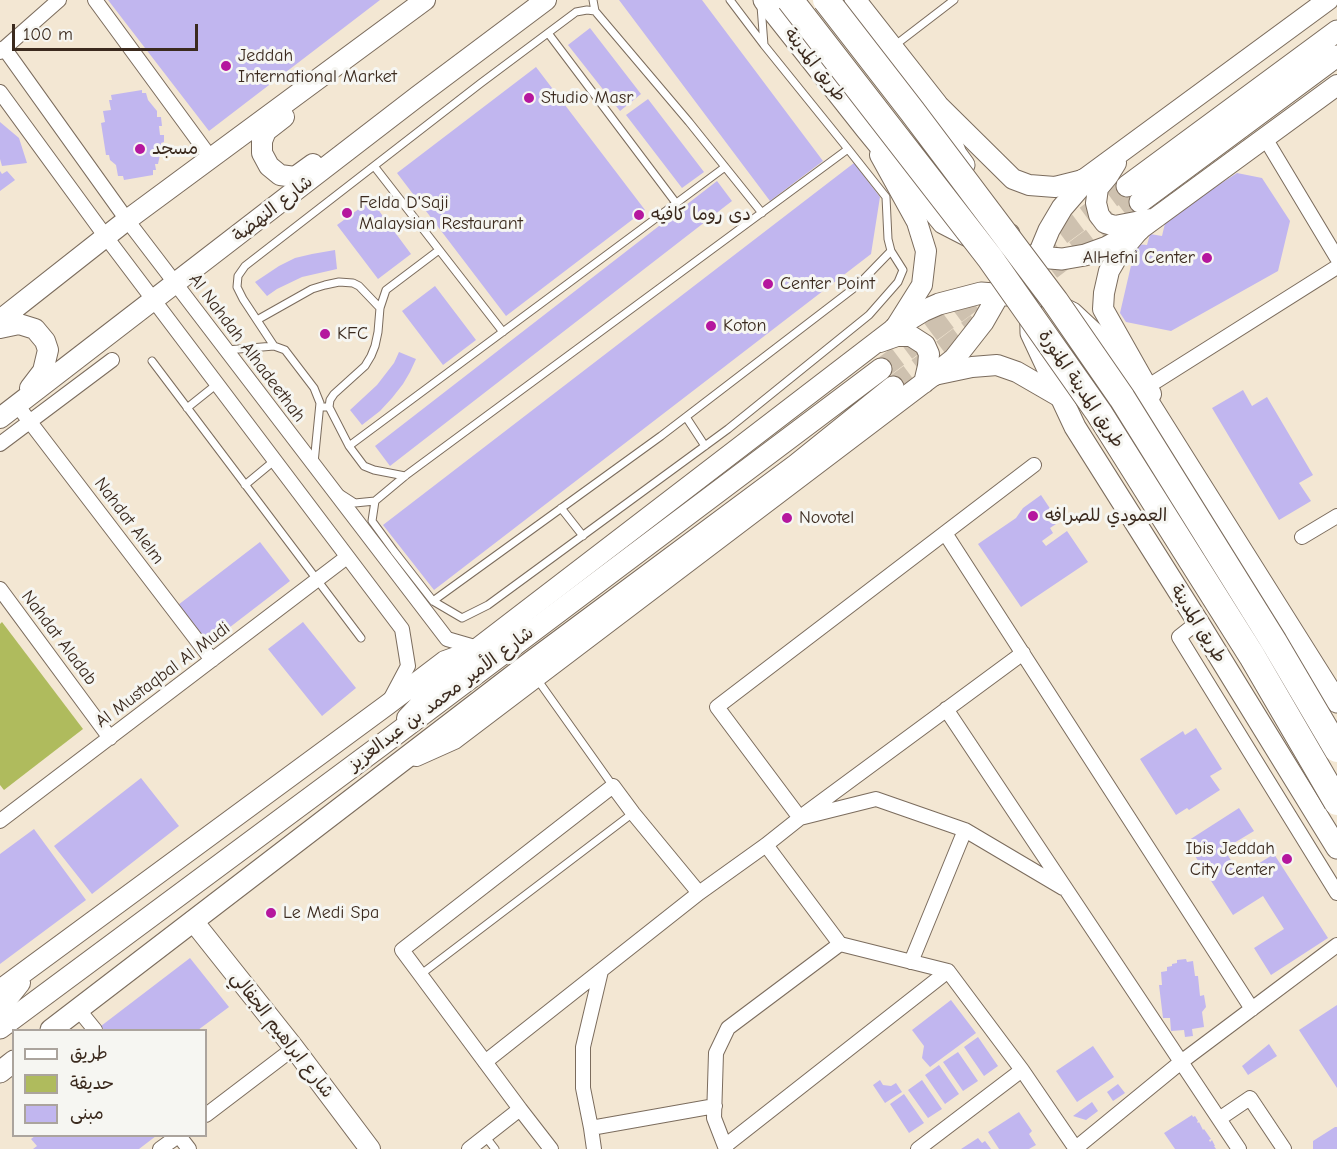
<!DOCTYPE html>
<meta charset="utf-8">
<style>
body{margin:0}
#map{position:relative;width:1337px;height:1149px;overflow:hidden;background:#f3e7d3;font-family:"Comic Neue","Playpen Sans Arabic",sans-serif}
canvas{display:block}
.legend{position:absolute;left:12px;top:1029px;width:195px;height:108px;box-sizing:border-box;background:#f6f6f2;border:2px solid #aba49d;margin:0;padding:8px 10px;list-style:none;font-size:18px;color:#3b2a1e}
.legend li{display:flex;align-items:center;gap:12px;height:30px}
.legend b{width:30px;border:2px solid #aba49d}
.scale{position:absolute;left:12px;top:24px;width:186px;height:27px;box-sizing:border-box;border:3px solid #3b2a1e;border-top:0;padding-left:8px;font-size:18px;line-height:21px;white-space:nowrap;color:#3b2a1e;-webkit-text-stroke:4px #f6f6f2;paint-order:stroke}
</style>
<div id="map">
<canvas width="1337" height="1149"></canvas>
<ul class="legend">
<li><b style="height:8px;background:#fff"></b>طريق</li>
<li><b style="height:16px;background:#afbb5d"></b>حديقة</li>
<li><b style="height:16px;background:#c1b6ef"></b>مبنى</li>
</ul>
<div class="scale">100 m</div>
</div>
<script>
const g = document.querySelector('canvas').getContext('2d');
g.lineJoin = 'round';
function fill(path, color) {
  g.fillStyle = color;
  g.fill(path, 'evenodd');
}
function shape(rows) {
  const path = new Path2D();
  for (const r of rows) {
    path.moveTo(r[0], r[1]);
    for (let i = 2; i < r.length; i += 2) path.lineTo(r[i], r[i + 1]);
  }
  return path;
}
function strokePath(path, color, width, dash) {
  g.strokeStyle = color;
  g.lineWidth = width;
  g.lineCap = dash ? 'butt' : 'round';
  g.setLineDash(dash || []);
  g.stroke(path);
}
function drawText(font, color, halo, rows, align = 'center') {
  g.font = font + ' "Comic Neue","Playpen Sans Arabic",sans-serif';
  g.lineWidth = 6;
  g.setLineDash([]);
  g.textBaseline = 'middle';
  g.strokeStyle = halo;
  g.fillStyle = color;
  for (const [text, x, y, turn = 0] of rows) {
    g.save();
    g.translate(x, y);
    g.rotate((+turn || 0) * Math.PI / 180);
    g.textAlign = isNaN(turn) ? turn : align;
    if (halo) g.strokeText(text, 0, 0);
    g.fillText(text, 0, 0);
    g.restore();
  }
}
const green = shape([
 [2,622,83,729,4,790,0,785,0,624]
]);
const building = shape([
 [108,0,380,0,209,131],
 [619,0,702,0,823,161,770,201],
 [590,28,641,94,620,111,568,45],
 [536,67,645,210,506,316,397,173],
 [142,90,142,93,146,93,148,100,157,111,157,117,161,117,162,126,159,126,160,135,164,135,164,142,161,143,161,150,158,164,155,164,156,170,153,170,153,175,124,180,123,176,118,176,116,165,110,160,109,155,106,155,101,123,105,122,103,111,111,110,109,100,112,100,111,95],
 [648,99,704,172,682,188,626,115],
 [0,122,19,138,27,163,2,166,0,159],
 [854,163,880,197,871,254,434,590,383,525],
 [0,171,2,174,7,171,15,180,0,191],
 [1237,173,1262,178,1290,221,1278,271,1171,331,1126,322,1120,313,1136,244,1147,245,1150,234,1162,236,1166,219],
 [717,181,732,201,390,466,375,446],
 [371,200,411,254,378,279,337,225],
 [335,250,337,269,302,277,277,289,267,296,255,282,279,266,295,258,312,254],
 [435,286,476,340,443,365,402,311],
 [399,352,416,359,410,372,403,384,392,398,380,411,362,425,350,410,377,385,394,363],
 [1243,390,1252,406,1267,397,1313,475,1299,483,1311,501,1279,520,1212,408],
 [1041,495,1059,522,1050,528,1053,533,1042,541,1046,546,1067,531,1088,562,1021,607,978,544,1016,518,1023,508],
 [260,542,290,581,208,644,178,605],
 [303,622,356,688,322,716,268,649],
 [1196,728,1222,769,1210,776,1220,790,1189,810,1187,808,1176,815,1140,759,1183,731,1185,735],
 [141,778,179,826,92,894,54,846],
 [1239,808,1254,831,1224,849,1240,875,1274,854,1328,938,1271,975,1254,948,1284,929,1263,896,1233,915,1186,842],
 [34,829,86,900,0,964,0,854],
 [190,958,229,1007,198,1030,104,1030,101,1026],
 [1186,959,1187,962,1193,961,1195,976,1198,976,1200,996,1204,995,1206,1007,1202,1012,1204,1027,1192,1029,1193,1036,1185,1037,1184,1030,1171,1031,1170,1018,1163,1018,1159,985,1162,985,1161,972,1167,971,1167,967,1172,966,1172,964,1177,963,1177,960],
 [951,1000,976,1033,930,1067,922,1058,924,1046,912,1030],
 [1337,1005,1337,1088,1299,1030],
 [978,1037,998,1066,984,1076,964,1047],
 [1269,1044,1277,1056,1248,1075,1242,1066],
 [1093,1046,1114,1077,1077,1102,1056,1071],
 [958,1052,978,1081,963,1091,943,1062],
 [939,1065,959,1094,945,1104,925,1075],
 [880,1080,883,1085,891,1086,896,1083,902,1092,885,1103,873,1085],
 [922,1080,942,1109,928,1118,908,1090],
 [1118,1084,1125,1093,1113,1101,1107,1092],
 [904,1094,924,1123,909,1133,890,1104],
 [1092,1102,1098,1111,1086,1120,1073,1116],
 [1019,1112,1032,1131,1029,1134,1036,1145,1029,1149,999,1149,988,1132],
 [1192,1115,1193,1117,1195,1116,1198,1121,1197,1122,1198,1123,1199,1122,1203,1130,1204,1129,1211,1139,1209,1140,1210,1142,1212,1140,1215,1146,1214,1146,1216,1149,1175,1149,1164,1133],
 [1335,1127,1337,1127,1337,1149,1313,1149,1313,1141],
 [35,1136,156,1136,139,1149,33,1149,37,1146,31,1139],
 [978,1138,982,1143,985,1141,991,1149,961,1149]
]);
const primaryTunnel = shape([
 [1036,253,1127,186],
 [1026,288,1140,202],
 [881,369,984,292],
 [893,387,977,324]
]);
const lane = shape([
 [593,0,595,11],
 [730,0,764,45],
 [761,6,764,45,848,149],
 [548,33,676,203],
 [894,46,954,0],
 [374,166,503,332],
 [257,320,312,289,325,285,339,282,353,283,359,286,380,308],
 [274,346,243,299,237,287,238,276,245,266,481,83,576,12,587,10,595,11,689,122,762,213],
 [227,350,274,346,285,350,314,388,320,403,314,463],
 [152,361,361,638],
 [320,407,329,407,330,400,334,394,365,366,371,356,375,346,378,332,380,308,386,290,439,250],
 [329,407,349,446,364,466,374,470,405,476],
 [187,408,217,384],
 [686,417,705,446],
 [349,446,725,167],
 [245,485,274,461],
 [341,494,355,503,375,501,405,476,848,149,886,197,888,239,891,251,858,285,661,436,433,601,462,618,488,605,728,429,869,315,898,282,903,270,891,251],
 [375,501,372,521,394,551,433,601],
 [561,508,583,536],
 [537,679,613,786],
 [420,975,633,813],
 [485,1136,495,1149]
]);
const street = shape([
 [95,0,210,157],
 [4,48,127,220,447,639,478,648],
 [0,52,59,0],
 [0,92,106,237,402,629,408,666,391,698],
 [1265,138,1337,258],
 [1147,387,1337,267],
 [17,405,212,660],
 [0,444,112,360],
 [945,533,1252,1009],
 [1302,537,1337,516],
 [0,589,110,738],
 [1198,622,1179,637,1337,893],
 [946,709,1239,1149],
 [806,813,1023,653],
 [800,818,876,799,965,830,1063,888],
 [0,821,347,557],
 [840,944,948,971,1022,1070,1076,1149],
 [911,962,965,830],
 [78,1009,95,1030],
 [485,1062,699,893],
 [520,1109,551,1149],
 [206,1115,294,1048],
 [1219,1119,1250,1098,1284,1149],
 [591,1128,715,1106],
 [179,1136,189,1149],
 [725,1146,948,971],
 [1076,1148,1181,1062,1337,945],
 [160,1149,178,1136],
 [469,1149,520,1109,402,950,613,786,633,813,699,893,766,845,800,818,717,707,1034,465],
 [594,1149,591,1128,583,1088,583,1047,601,971],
 [726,1149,714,1118,716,1053,728,1028,840,944,766,845],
 [918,1149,1022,1070]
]);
const secondary = shape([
 [937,104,1013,179,1029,185,1055,187,1083,180,1328,0],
 [284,117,266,131,262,141,262,153,269,166,280,175,295,177,313,164],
 [1116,163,1108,176,1098,188,1096,203,1099,215,1105,223,1115,226,1151,219],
 [0,320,127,220,425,0],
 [0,328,19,324,35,329,45,341,48,350,43,371,30,388],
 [880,342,897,336,911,336,925,345,929,354,928,366,924,383],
 [1151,394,1103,309,1104,293,1109,271,1119,254,1139,230,1337,85],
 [0,418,418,96,546,0],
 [407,718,442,681,478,648,895,328,922,285,926,251,917,222,880,155],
 [416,756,454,739,934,375,972,367,997,365,1017,372,1062,398],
 [193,921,294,1048,370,1149],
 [0,990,387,705,445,661,459,656],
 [0,1008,20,983]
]);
const primary = shape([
 [764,0,866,129,943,223,974,239],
 [855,0,936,103,956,154,964,165],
 [1083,180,1081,186,1062,208,1049,230,1034,266,1030,281,1031,333,1075,427,1198,622,1337,848],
 [1127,186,1337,31],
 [1140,202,1337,56],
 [1026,256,1062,259,1085,255,1107,247,1139,230],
 [1066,310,1072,313,1101,340,1147,400,1337,702],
 [895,328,923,311,939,304,981,293,1008,295,1027,299],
 [934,375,954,359,983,322,999,294,1009,272,1010,265,1009,234],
 [0,1028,380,746,881,369],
 [51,1030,527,665,796,465,893,387],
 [0,1072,14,1061]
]);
const highwayBridge = shape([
 [790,0,990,258,1099,413,1252,656,1337,802],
 [826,0,912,111,1055,301,1122,398,1274,642,1337,749]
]);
const markers = [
 [226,66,6,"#b5179e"],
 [529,98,6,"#b5179e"],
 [140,149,6,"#b5179e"],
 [347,213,6,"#b5179e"],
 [639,215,6,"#b5179e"],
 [1207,258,6,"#b5179e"],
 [768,284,6,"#b5179e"],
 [711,326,6,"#b5179e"],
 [325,334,6,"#b5179e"],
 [1033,516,6,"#b5179e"],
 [787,518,6,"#b5179e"],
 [1287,859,6,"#b5179e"],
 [271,913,6,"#b5179e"]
];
const poiNames = [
 ["Jeddah",238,56],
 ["International Market",238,77],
 ["Studio Masr",541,98],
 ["مسجد",152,149],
 ["Felda D'Saji",359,203],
 ["Malaysian Restaurant",359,224],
 ["دى روما كافيه",651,215],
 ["AlHefni Center",1195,258,"right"],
 ["Center Point",780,284],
 ["Koton",723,326],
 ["KFC",337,334],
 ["العمودي للصرافه",1045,516],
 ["Novotel",799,518],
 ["Ibis Jeddah",1275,849,"right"],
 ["City Center",1275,870,"right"],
 ["Le Medi Spa",283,913]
];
const streetNames = [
 ["طريق المدينة",815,65,52],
 ["شارع النهضة",273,209,-38],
 ["Al Nahdah Alhadeethah",247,348,53],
 ["طريق المدينة المنورة",1081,389,56],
 ["Nahdat Alelm",129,521,53],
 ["طريق المدينة",1198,624,58],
 ["Nahdat Aladab",59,638,53],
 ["Al Mustaqbal Al Mudi",163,675,-37],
 ["شارع الأمير محمد بن عبدالعزيز",441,699,-37],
 ["شارع ابراهيم الجفالي",282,1035,52]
];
fill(green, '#afbb5d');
fill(building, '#c1b6ef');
strokePath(primaryTunnel, '#cec1af', 21, [21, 10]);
strokePath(lane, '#7b6c5d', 9);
strokePath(street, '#7b6c5d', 16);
strokePath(secondary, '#7b6c5d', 22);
strokePath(primary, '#7b6c5d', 23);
strokePath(lane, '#fff', 7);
strokePath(street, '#fff', 14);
strokePath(secondary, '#fff', 20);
strokePath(primary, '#fff', 21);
strokePath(highwayBridge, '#7b6c5d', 28, []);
strokePath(highwayBridge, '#fff', 26);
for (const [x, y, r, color] of markers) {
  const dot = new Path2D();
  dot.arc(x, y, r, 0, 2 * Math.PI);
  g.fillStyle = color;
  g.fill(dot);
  strokePath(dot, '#f6f6f2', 2);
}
drawText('18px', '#3b2a1e', '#f6f6f2', poiNames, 'left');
drawText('18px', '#3b2a1e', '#f6f6f2', streetNames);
</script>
